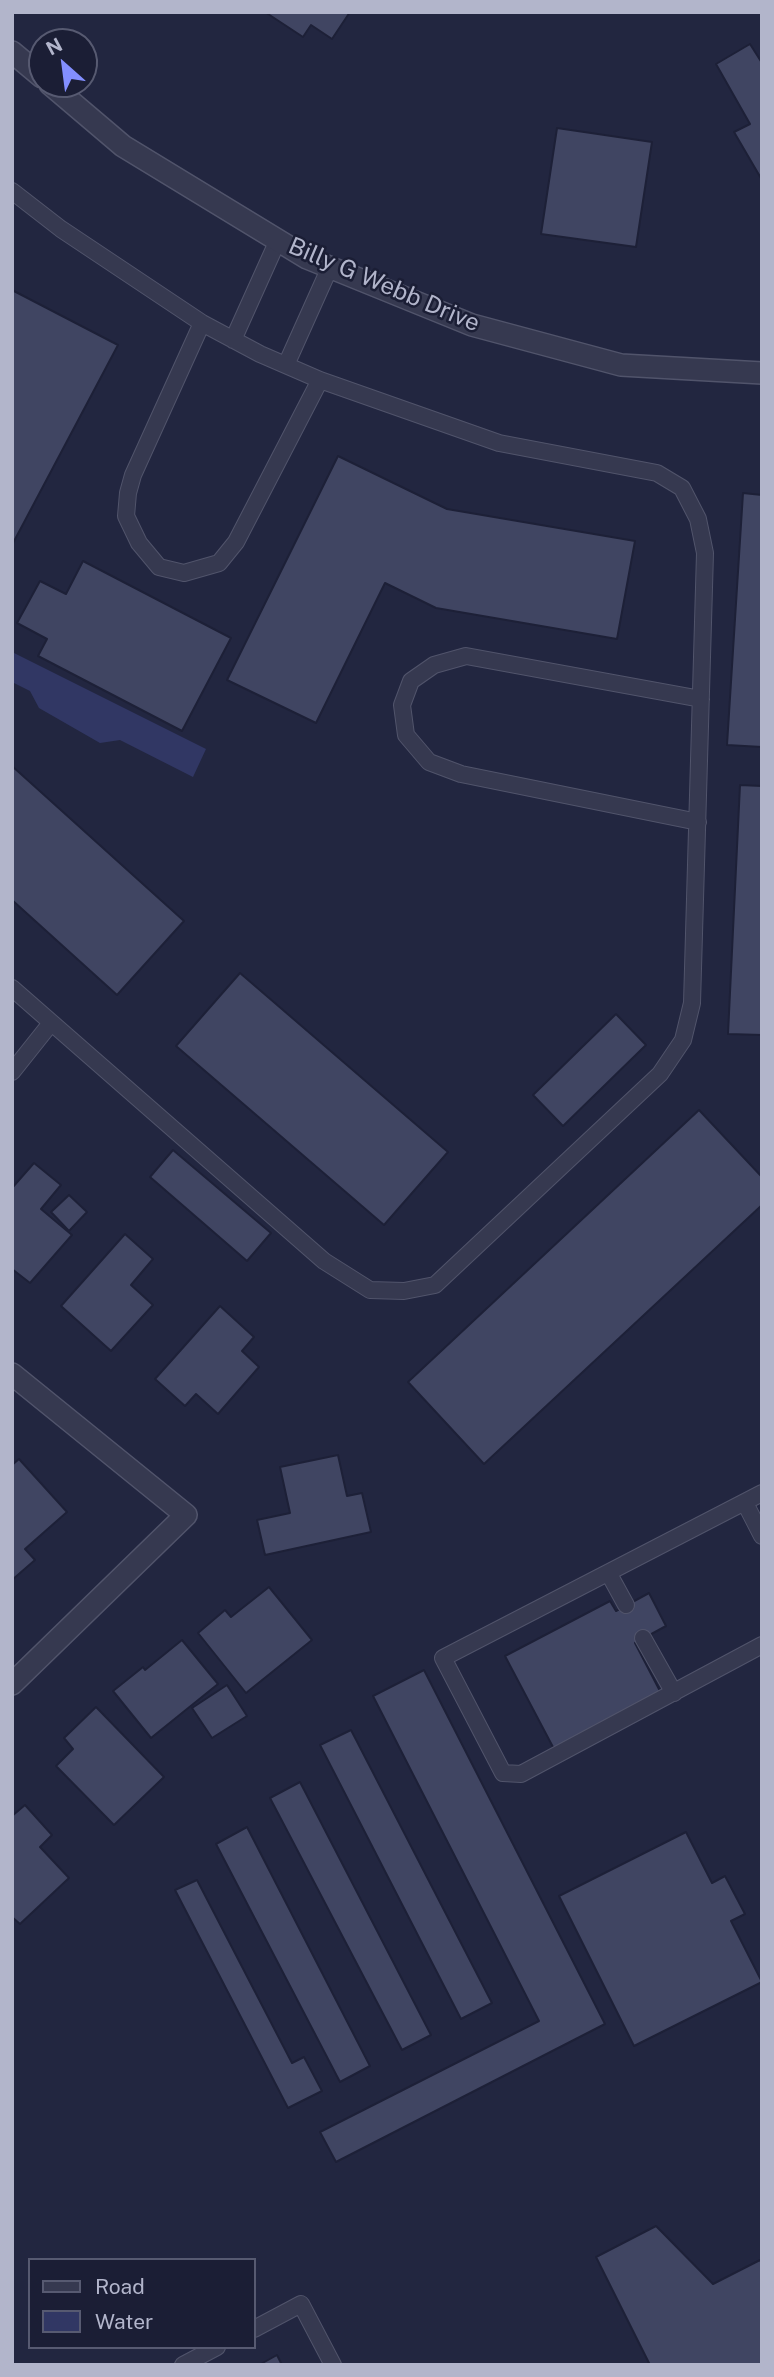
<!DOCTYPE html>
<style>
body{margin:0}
#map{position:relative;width:774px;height:2377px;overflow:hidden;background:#222640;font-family:"Public Sans",sans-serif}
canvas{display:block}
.frame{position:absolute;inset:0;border:14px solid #b2b5cb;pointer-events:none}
.legend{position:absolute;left:28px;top:2258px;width:228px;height:91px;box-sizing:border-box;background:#1b1e35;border:2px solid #575a71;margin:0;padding:9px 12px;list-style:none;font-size:21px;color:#b2b5cb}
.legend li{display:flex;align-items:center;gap:14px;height:35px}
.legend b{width:35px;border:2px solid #575a71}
.north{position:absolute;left:28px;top:28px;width:70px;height:70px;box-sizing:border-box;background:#1b1e35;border:2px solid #575a71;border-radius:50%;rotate:332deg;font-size:19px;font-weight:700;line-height:28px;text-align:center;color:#b2b5cb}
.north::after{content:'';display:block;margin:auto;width:24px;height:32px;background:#838fff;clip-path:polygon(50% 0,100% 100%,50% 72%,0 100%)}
</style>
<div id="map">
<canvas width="774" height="2377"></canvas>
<div class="frame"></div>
<ul class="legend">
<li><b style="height:9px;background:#363950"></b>Road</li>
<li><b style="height:19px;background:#313764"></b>Water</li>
</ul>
<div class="north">N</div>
</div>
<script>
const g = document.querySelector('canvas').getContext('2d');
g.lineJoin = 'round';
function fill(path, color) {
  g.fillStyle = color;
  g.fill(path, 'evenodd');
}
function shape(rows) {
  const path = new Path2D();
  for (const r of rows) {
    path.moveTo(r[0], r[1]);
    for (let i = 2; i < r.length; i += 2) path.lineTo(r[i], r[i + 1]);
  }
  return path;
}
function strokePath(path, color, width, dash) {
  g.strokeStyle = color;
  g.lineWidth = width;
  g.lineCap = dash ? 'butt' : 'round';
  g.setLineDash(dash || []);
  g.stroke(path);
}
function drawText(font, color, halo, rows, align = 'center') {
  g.font = font + ' "Public Sans",sans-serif';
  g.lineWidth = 5;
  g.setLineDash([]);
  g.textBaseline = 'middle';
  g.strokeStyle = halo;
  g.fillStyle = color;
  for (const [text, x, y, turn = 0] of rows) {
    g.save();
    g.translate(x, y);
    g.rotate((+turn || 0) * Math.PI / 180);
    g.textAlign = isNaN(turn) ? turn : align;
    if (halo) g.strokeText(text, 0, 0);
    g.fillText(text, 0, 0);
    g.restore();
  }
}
const water = shape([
 [14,653,206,749,193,777,120,740,100,743,39,708,30,691,12,682]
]);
const building = shape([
 [265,12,350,12,332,39,311,25,303,37,265,12],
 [750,44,762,63,762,180,734,132,750,124,716,64,750,44],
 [557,128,652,142,636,247,541,234,557,128],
 [12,290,118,345,12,545,12,290],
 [338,456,447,509,635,541,617,639,436,608,385,583,316,723,227,680,338,456],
 [743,493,762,495,762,747,727,745,743,493],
 [83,561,231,638,182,731,38,656,47,639,17,623,40,581,66,594,83,561],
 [12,766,184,921,117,995,12,900,12,766],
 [740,785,762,786,762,1035,728,1034,740,785],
 [240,973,448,1152,384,1225,176,1046,240,973],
 [616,1014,646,1045,563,1126,533,1095,616,1014],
 [699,1110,762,1177,762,1205,484,1464,408,1382,699,1110],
 [173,1150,271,1233,247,1261,150,1177,173,1150],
 [34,1163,61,1185,41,1209,72,1235,30,1283,12,1269,12,1188,34,1163],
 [69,1195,87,1212,69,1231,51,1212,69,1195],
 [125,1234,153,1259,131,1285,153,1305,111,1351,61,1306,125,1234],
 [220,1306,254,1337,242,1351,259,1367,218,1414,196,1394,185,1406,155,1379,220,1306],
 [338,1455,347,1496,362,1493,371,1532,265,1555,257,1520,290,1513,280,1467,338,1455],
 [19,1459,67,1512,25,1549,35,1560,12,1580,12,1465,19,1459],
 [269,1587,312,1640,246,1693,198,1633,225,1610,231,1617,269,1587],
 [649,1593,666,1626,635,1643,661,1693,554,1749,505,1656,610,1601,616,1611,649,1593],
 [182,1640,218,1684,151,1738,113,1691,143,1667,145,1670,182,1640],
 [424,1670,605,2024,336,2162,320,2132,539,2021,373,1696,424,1670],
 [227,1685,247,1716,212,1738,192,1708,227,1685],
 [96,1707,164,1777,114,1825,56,1766,73,1749,64,1738,96,1707],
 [351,1730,492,2003,461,2019,320,1745,351,1730],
 [300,1782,431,2035,402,2050,270,1798,300,1782],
 [25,1805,52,1835,40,1847,69,1878,20,1924,12,1917,12,1816,25,1805],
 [247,1827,370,2066,340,2082,216,1844,247,1827],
 [686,1832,712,1883,725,1876,745,1914,731,1921,762,1982,634,2046,559,1896,686,1832],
 [197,1880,292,2063,304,2057,322,2091,288,2108,175,1890,197,1880],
 [656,2226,713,2284,760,2260,762,2264,762,2365,650,2365,596,2257,656,2226],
 [277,2355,282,2365,259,2365,277,2355]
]);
const service = shape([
 [12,191,61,229,202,323,260,354,320,380,499,443,657,473,682,488,698,519,705,553,692,1003,683,1040,660,1074,435,1285,404,1291,370,1290,324,1261,12,988],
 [202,323,133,475,128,493,126,516,139,543,159,567,184,573,219,563,236,542,320,380],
 [233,340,278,240],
 [286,365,330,267],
 [698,822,461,774,429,762,406,735,402,705,411,681,434,665,466,656,701,699],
 [12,1072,51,1023],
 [762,1493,443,1658,503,1773,521,1774,762,1645],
 [745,1503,762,1536],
 [609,1574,626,1605],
 [643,1638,674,1693],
 [254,2329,301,2304,333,2365],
 [183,2365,217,2347]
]);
const minor = shape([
 [12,52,42,77],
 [50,84,123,146,307,258,472,325,621,365,762,373],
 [12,1374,186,1515,12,1684]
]);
const streetNames = [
 ["Billy G Webb Drive",384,285,23]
];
fill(water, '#313764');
fill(building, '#404562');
strokePath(building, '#1d2037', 2);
strokePath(service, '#51546b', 18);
strokePath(minor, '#51546b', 24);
strokePath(service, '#363950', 16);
strokePath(minor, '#363950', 21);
drawText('24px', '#b2b5cb', '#1b1e35', streetNames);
</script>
